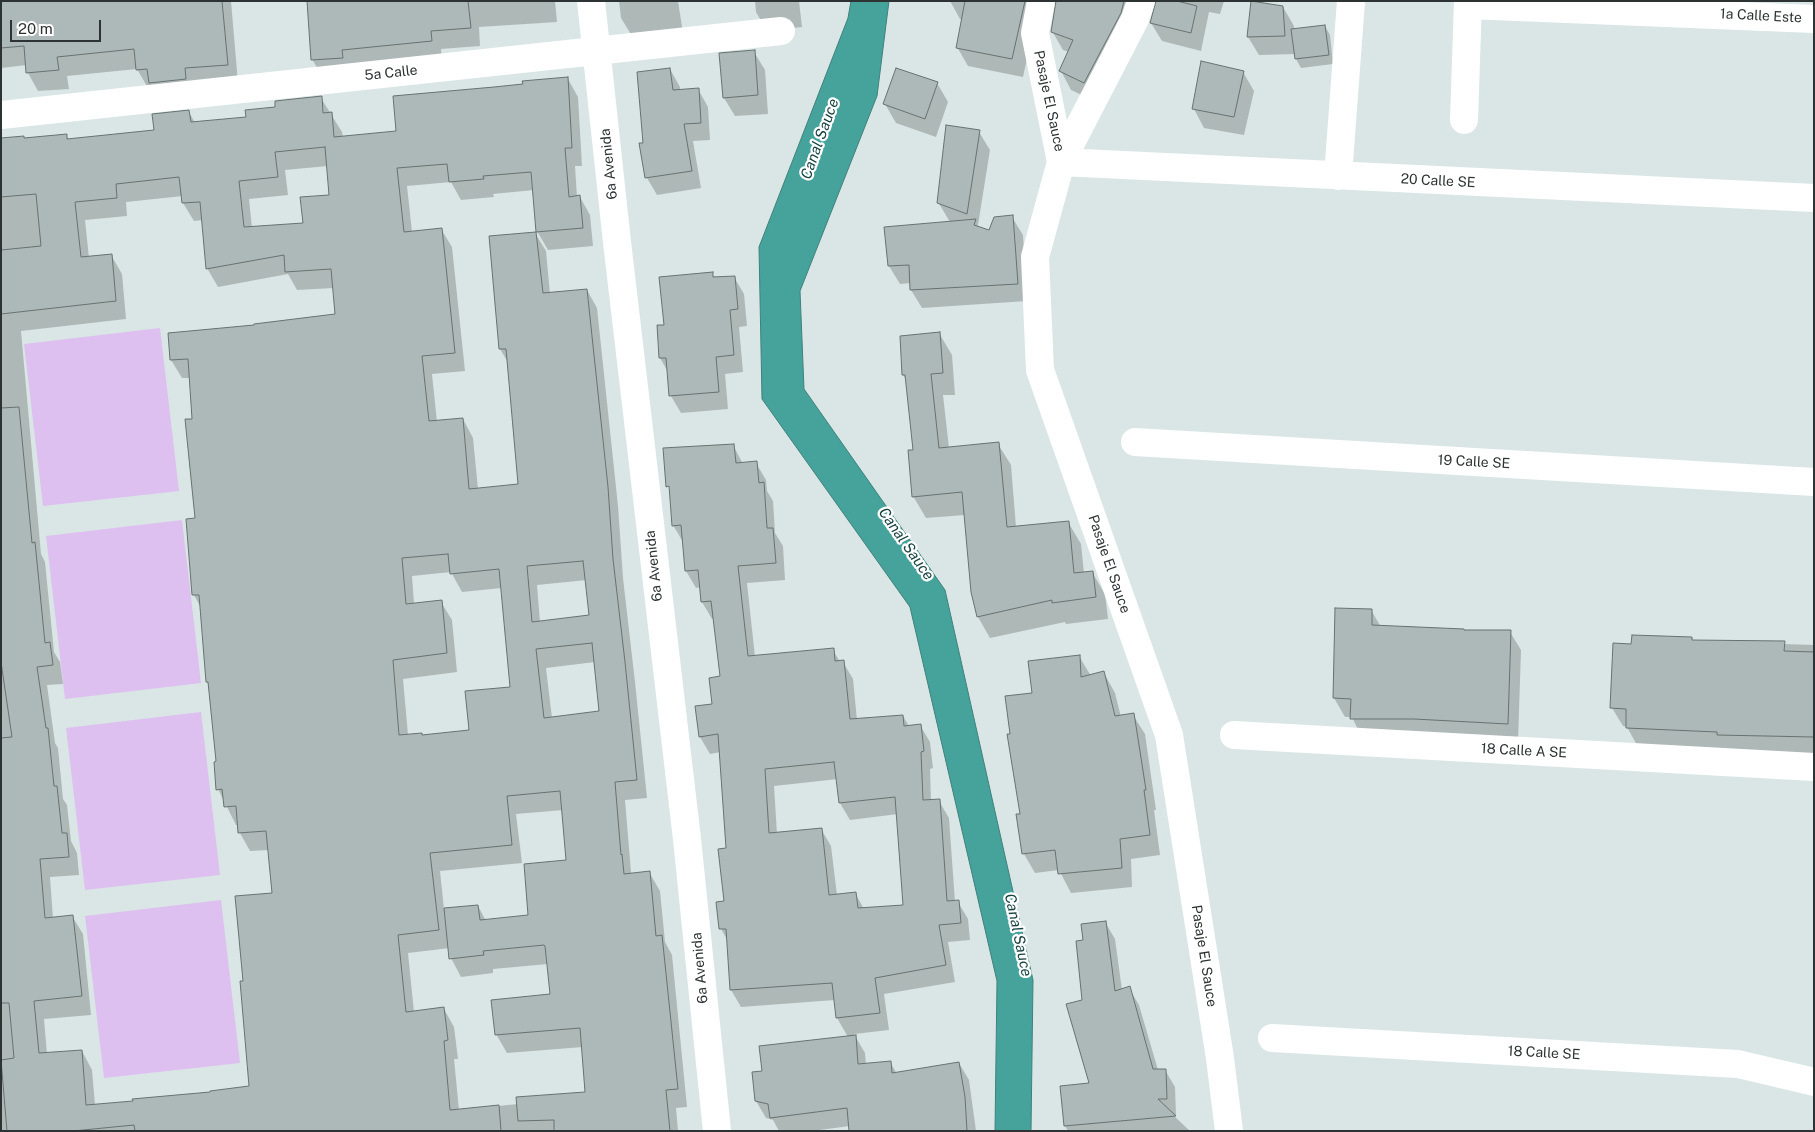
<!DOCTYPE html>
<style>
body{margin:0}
#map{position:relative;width:1815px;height:1132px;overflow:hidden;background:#dae6e5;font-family:"Public Sans",sans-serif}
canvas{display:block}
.frame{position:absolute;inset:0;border:2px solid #2d3232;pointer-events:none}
.scale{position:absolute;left:10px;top:20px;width:91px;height:22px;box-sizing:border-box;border:2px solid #2d3232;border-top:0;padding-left:6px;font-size:15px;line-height:18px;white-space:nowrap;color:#2d3232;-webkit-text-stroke:4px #fff;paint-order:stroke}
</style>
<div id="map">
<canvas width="1815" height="1132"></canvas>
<div class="frame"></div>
<div class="scale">20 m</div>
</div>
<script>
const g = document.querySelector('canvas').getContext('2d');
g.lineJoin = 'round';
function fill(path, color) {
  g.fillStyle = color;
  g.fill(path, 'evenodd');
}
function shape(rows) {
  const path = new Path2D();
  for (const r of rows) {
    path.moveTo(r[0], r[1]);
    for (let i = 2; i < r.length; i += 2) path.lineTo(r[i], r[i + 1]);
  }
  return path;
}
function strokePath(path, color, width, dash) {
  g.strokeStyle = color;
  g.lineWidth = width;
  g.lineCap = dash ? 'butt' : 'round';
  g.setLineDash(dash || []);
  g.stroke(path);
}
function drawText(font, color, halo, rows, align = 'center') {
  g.font = font + ' "Public Sans",sans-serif';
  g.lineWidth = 4.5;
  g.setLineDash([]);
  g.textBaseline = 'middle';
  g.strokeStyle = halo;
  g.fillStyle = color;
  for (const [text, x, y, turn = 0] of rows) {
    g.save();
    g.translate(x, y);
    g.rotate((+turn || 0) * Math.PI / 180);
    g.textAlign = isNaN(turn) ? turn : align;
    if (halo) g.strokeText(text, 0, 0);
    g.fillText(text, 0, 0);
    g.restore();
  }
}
const green = shape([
 [160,328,179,491,43,506,24,344],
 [182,520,201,683,65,699,46,536],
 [201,712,220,875,85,890,66,728],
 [221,900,240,1063,104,1078,85,916]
]);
const water = shape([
 [851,1,889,1,877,96,800,291,804,389,945,590,1033,980,1031,1131,995,1131,997,981,910,607,762,399,759,247,848,18,851,1]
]);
const shadow = shape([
 [1,1,231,1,238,83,148,88,137,69,67,76,69,89,38,91,28,73,27,65,1,68],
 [308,1,555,1,557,22,479,27,480,46,441,49,442,60,323,78,312,59],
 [619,1,678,1,683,33,632,36,621,18],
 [755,1,799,1,802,27,767,31,756,12],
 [950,1,1224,1,1220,14,1209,12,1201,51,1162,41,1151,23,1157,4,1148,4,1095,101,1071,90,1061,71,1069,52,1063,50,1052,31,1056,4,1046,5,1036,17,1023,77,968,66,957,47,963,19,960,19],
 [1283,7,1294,26,1294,30,1325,26,1330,35,1333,64,1301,68,1296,59,1296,54,1259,55,1248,37],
 [754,52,765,70,768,114,735,116,724,98],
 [670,69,680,87,680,91,698,89,708,107,710,140,693,141,701,188,657,195,647,178,641,144,645,144],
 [1243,72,1254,91,1244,135,1204,128,1194,109],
 [568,79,578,97,582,166,575,166,577,197,580,197,590,215,593,246,548,250,537,231,534,190,493,194,494,197,461,200,451,182,407,186,412,232,441,229,452,247,465,371,432,374,437,422,463,419,473,438,478,489,519,485,509,364,500,349,535,233,546,251,550,294,587,290,597,308,618,506,623,578,635,682,647,798,625,800,631,872,632,874,649,872,660,891,665,942,672,955,687,1107,676,1108,678,1131,1,1131,1,140,66,135,69,140,155,132,189,112,195,123,247,118,277,108,321,98,342,132,343,137,398,132,495,89],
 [328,166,330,196,304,224,252,228,249,199,288,195,285,170],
 [183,196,183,203,194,221,203,220,207,268,218,287,288,274,297,290,334,288,336,316,255,326,169,334,171,360,182,378,190,378,193,420,197,519,194,595,201,608,207,682,210,688,218,763,218,789,236,825,239,825,240,833,250,851,269,850,273,894,244,982,250,1088,211,1094,95,1105,92,1070,82,1051,47,1054,44,1019,91,1015,83,934,72,916,53,918,50,877,79,875,77,853,71,841,67,805,63,799,58,748,55,743,47,685,63,684,60,662,54,652,45,562,41,554,21,331,126,319,122,274,111,255,89,258,85,220,127,216,126,202],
 [451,572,462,592,502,588,511,688,471,731,423,736,422,734,408,735,403,679,457,672,452,620,441,602,414,604,412,576],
 [587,580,591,616,540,622,537,585],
 [595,662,600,713,552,718,546,668],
 [563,810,568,862,529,916,486,921,478,906,444,909,440,871,522,863,516,814],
 [450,948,451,958,461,977,493,973,493,969,548,964,551,995,496,1034,507,1053,583,1047,587,1093,518,1104,459,1110,454,1059,458,1059,454,1027,444,1009,414,1012,408,953],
 [937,83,948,102,936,137,896,123,885,104],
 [979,132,990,150,978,225,980,229,989,232,1012,217,1023,235,1027,301,922,308,911,290,911,283,900,284,889,266,886,228,950,222,938,202],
 [712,274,715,278,734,277,744,294,747,326,739,327,743,372,725,374,728,409,681,413,671,396,668,372,660,358,665,326],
 [939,333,952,355,955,395,943,395,949,448,998,444,1011,465,1016,527,1068,522,1081,544,1084,573,1092,572,1105,594,1108,619,1066,624,1065,622,990,638,978,617,965,515,926,518,913,496,914,451,907,381,903,375],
 [733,445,743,464,756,463,766,480,767,491,773,501,775,533,783,546,785,580,747,583,755,657,833,650,840,662,843,662,853,679,857,720,903,716,909,726,920,725,930,742,933,768,930,769,931,801,939,801,949,818,955,902,958,902,968,919,970,940,948,942,955,982,884,994,889,1030,854,1034,865,1053,866,1065,890,1062,897,1074,959,1063,969,1080,976,1131,851,1131,850,1126,812,1131,779,1131,773,1120,766,1118,756,1101,763,1072,848,1037,837,1018,835,1000,741,1007,731,990,728,941,721,929,726,902,727,849,721,752,710,754,700,737,713,705,721,678,714,619,712,619,702,602,701,587,696,588,686,571,683,542,673,525,671,491,668,486],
 [838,779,840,803,850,820,898,814,904,906,864,909,855,893,837,895,831,846,821,829,777,834,774,786],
 [1371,610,1381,627,1464,631,1510,632,1521,650,1518,742,1362,738,1352,717,1345,717,1334,698],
 [1691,638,1693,641,1814,645,1814,755,1638,747,1627,727,1623,726,1612,708,1633,645],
 [1079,656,1091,676,1104,673,1115,693,1121,717,1133,715,1145,734,1156,810,1154,810,1160,855,1131,859,1132,887,1071,893,1059,870,1035,873,1024,854,1021,815,1011,735,1033,694],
 [1105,922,1115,939,1122,990,1129,988,1139,1005,1158,1070,1165,1070,1175,1087,1176,1115,1174,1116,1190,1131,1068,1131,1065,1126,1061,1087,1090,1084,1084,1000,1084,941]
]);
const building = shape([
 [1,1,222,1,228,65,185,68,186,79,149,83,147,69,136,70,134,49,57,57,59,70,26,73,24,46,1,48,1,1],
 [307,1,468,1,471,28,431,31,432,41,342,50,343,58,311,60,307,1],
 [965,1,1025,1,1012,59,956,48,965,1],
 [1056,1,1124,1,1121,13,1084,83,1059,71,1073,40,1051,32,1056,1],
 [1156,1,1177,1,1197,6,1191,33,1150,23,1156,1],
 [1251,1,1283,6,1285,36,1247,37,1251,1],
 [1325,25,1329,55,1295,59,1291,29,1325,25],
 [755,50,758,95,723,98,719,53,755,50],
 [1201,61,1244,71,1234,117,1192,109,1201,61],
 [670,68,673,90,699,88,701,123,684,124,692,171,645,178,639,143,643,143,637,72,670,68],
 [896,68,938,82,925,119,883,104,896,68],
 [568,77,572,148,565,148,569,197,580,195,583,228,536,232,531,172,483,176,484,179,449,182,447,164,397,168,404,232,442,228,455,353,422,356,429,421,463,418,469,489,518,484,506,349,499,349,489,236,536,232,543,293,587,289,608,487,613,559,625,662,637,780,615,782,621,855,622,854,624,874,650,871,656,936,662,935,678,1089,666,1090,670,1131,554,1131,554,1120,518,1121,516,1097,585,1092,580,1028,495,1035,491,1000,550,994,545,946,544,945,483,951,484,955,449,959,444,908,478,905,480,920,528,915,524,864,566,860,560,791,507,796,512,845,430,853,439,930,398,935,406,1012,444,1007,448,1040,444,1041,450,1110,499,1105,501,1131,135,1131,134,1125,73,1131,7,1131,1,1060,14,1058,9,1003,1,1003,1,738,12,737,1,662,1,408,19,407,32,543,35,542,45,643,50,642,53,665,37,667,46,728,48,728,54,786,57,786,62,833,67,833,69,857,40,859,45,918,73,915,82,996,34,1001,39,1053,82,1050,86,1105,133,1101,132,1099,210,1092,210,1091,249,1086,240,981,243,981,235,896,272,893,266,831,238,833,236,806,224,807,222,789,216,790,214,762,216,761,208,682,206,682,199,595,192,595,186,519,195,518,185,419,192,419,188,359,170,360,168,333,254,325,254,324,335,314,331,269,285,272,284,255,206,269,200,202,182,203,179,177,116,184,117,198,75,202,81,257,112,254,116,301,1,314,1,250,41,246,36,194,1,197,1,138,24,136,24,138,67,134,67,139,154,130,152,114,189,110,191,122,246,117,245,110,275,107,275,101,322,96,323,113,332,112,334,137,396,131,393,96,494,87,523,84,522,81,568,77],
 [325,147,329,195,300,197,303,223,244,227,239,181,278,177,275,152,325,147],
 [448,554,450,574,499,569,510,687,465,691,469,730,422,735,422,733,399,735,393,660,447,653,442,600,406,604,402,558,448,554],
 [583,561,589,615,532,622,527,566,583,561],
 [592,643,599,711,544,718,536,649,592,643],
 [946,125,980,130,967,214,937,203,946,125],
 [1013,215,1018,284,910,290,909,265,888,266,884,227,976,219,974,225,989,230,994,217,1013,215],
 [713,272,713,277,735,276,738,309,730,310,734,355,716,357,719,392,669,396,666,358,659,358,657,325,664,325,659,277,713,272],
 [940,332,943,373,931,374,939,448,999,442,1007,527,1069,521,1074,573,1093,571,1096,597,1052,603,1052,600,977,617,971,592,962,492,912,497,908,450,913,450,905,375,902,375,900,336,940,332],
 [734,444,736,463,757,461,759,483,764,482,767,528,773,528,776,563,738,566,748,656,834,648,835,661,844,660,850,719,903,715,904,726,921,724,924,751,921,752,923,800,940,799,947,901,959,900,961,923,939,925,946,965,875,978,880,1013,836,1018,832,983,730,990,726,929,719,929,716,902,724,901,718,849,726,848,718,734,699,737,695,706,712,704,709,678,720,676,711,601,701,602,698,570,685,571,681,525,672,526,669,486,666,487,663,448,734,444],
 [834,762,839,803,895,797,903,905,858,908,856,892,829,895,822,828,769,833,765,769,834,762],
 [1335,608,1372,609,1372,625,1464,629,1464,630,1511,630,1508,724,1414,719,1350,719,1351,699,1333,698,1335,608],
 [1632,635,1692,637,1692,640,1785,641,1784,651,1814,652,1814,737,1717,735,1717,732,1626,728,1626,709,1610,708,1613,643,1631,644,1632,635],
 [1080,655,1081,677,1104,671,1115,716,1134,713,1146,790,1144,790,1150,835,1120,839,1122,868,1058,874,1055,850,1022,854,1016,814,1020,814,1007,734,1010,734,1005,696,1032,693,1028,661,1080,655],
 [1106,921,1115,991,1130,986,1153,1069,1166,1069,1167,1099,1158,1099,1176,1116,1064,1126,1060,1086,1089,1083,1066,1004,1082,1000,1076,941,1083,940,1081,924,1106,921],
 [856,1035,858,1064,891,1061,892,1073,959,1062,965,1097,967,1131,849,1131,847,1108,770,1118,768,1104,755,1101,752,1072,762,1071,759,1046,856,1035]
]);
const street = shape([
 [591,1,617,242,687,839,717,1131],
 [1041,1,1035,33,1061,162,1035,257,1040,370,1169,735,1220,1058,1229,1131],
 [1141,1,1135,19,1061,162,1814,198],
 [1468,5,1814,19],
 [1,115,781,31],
 [1464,120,1468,1],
 [1338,176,1351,1],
 [1135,442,1814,482],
 [1234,735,1814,767],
 [1272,1038,1738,1064,1814,1082]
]);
const streetNames = [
 ["1a Calle Este",1761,16,3],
 ["5a Calle",391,73,-6],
 ["Pasaje El Sauce",1049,101,78],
 ["6a Avenida",609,164,-96],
 ["20 Calle SE",1438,181,3],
 ["19 Calle SE",1474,462,3],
 ["Pasaje El Sauce",1109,564,71],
 ["6a Avenida",654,566,-96],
 ["18 Calle A SE",1524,751,3],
 ["Pasaje El Sauce",1204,956,81],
 ["6a Avenida",700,968,-95],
 ["18 Calle SE",1544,1053,3]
];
const waterNames = [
 ["Canal Sauce",820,139,-70],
 ["Canal Sauce",906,544,55],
 ["Canal Sauce",1018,935,78]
];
fill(green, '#ddc0f0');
fill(water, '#46a39b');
strokePath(water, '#3e817c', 1);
fill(shadow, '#0003');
fill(building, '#adb9b8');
strokePath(building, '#677270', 1);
strokePath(street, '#fff', 28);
drawText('14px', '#2d3232', '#fff', streetNames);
drawText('italic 15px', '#17423f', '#fff', waterNames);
</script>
